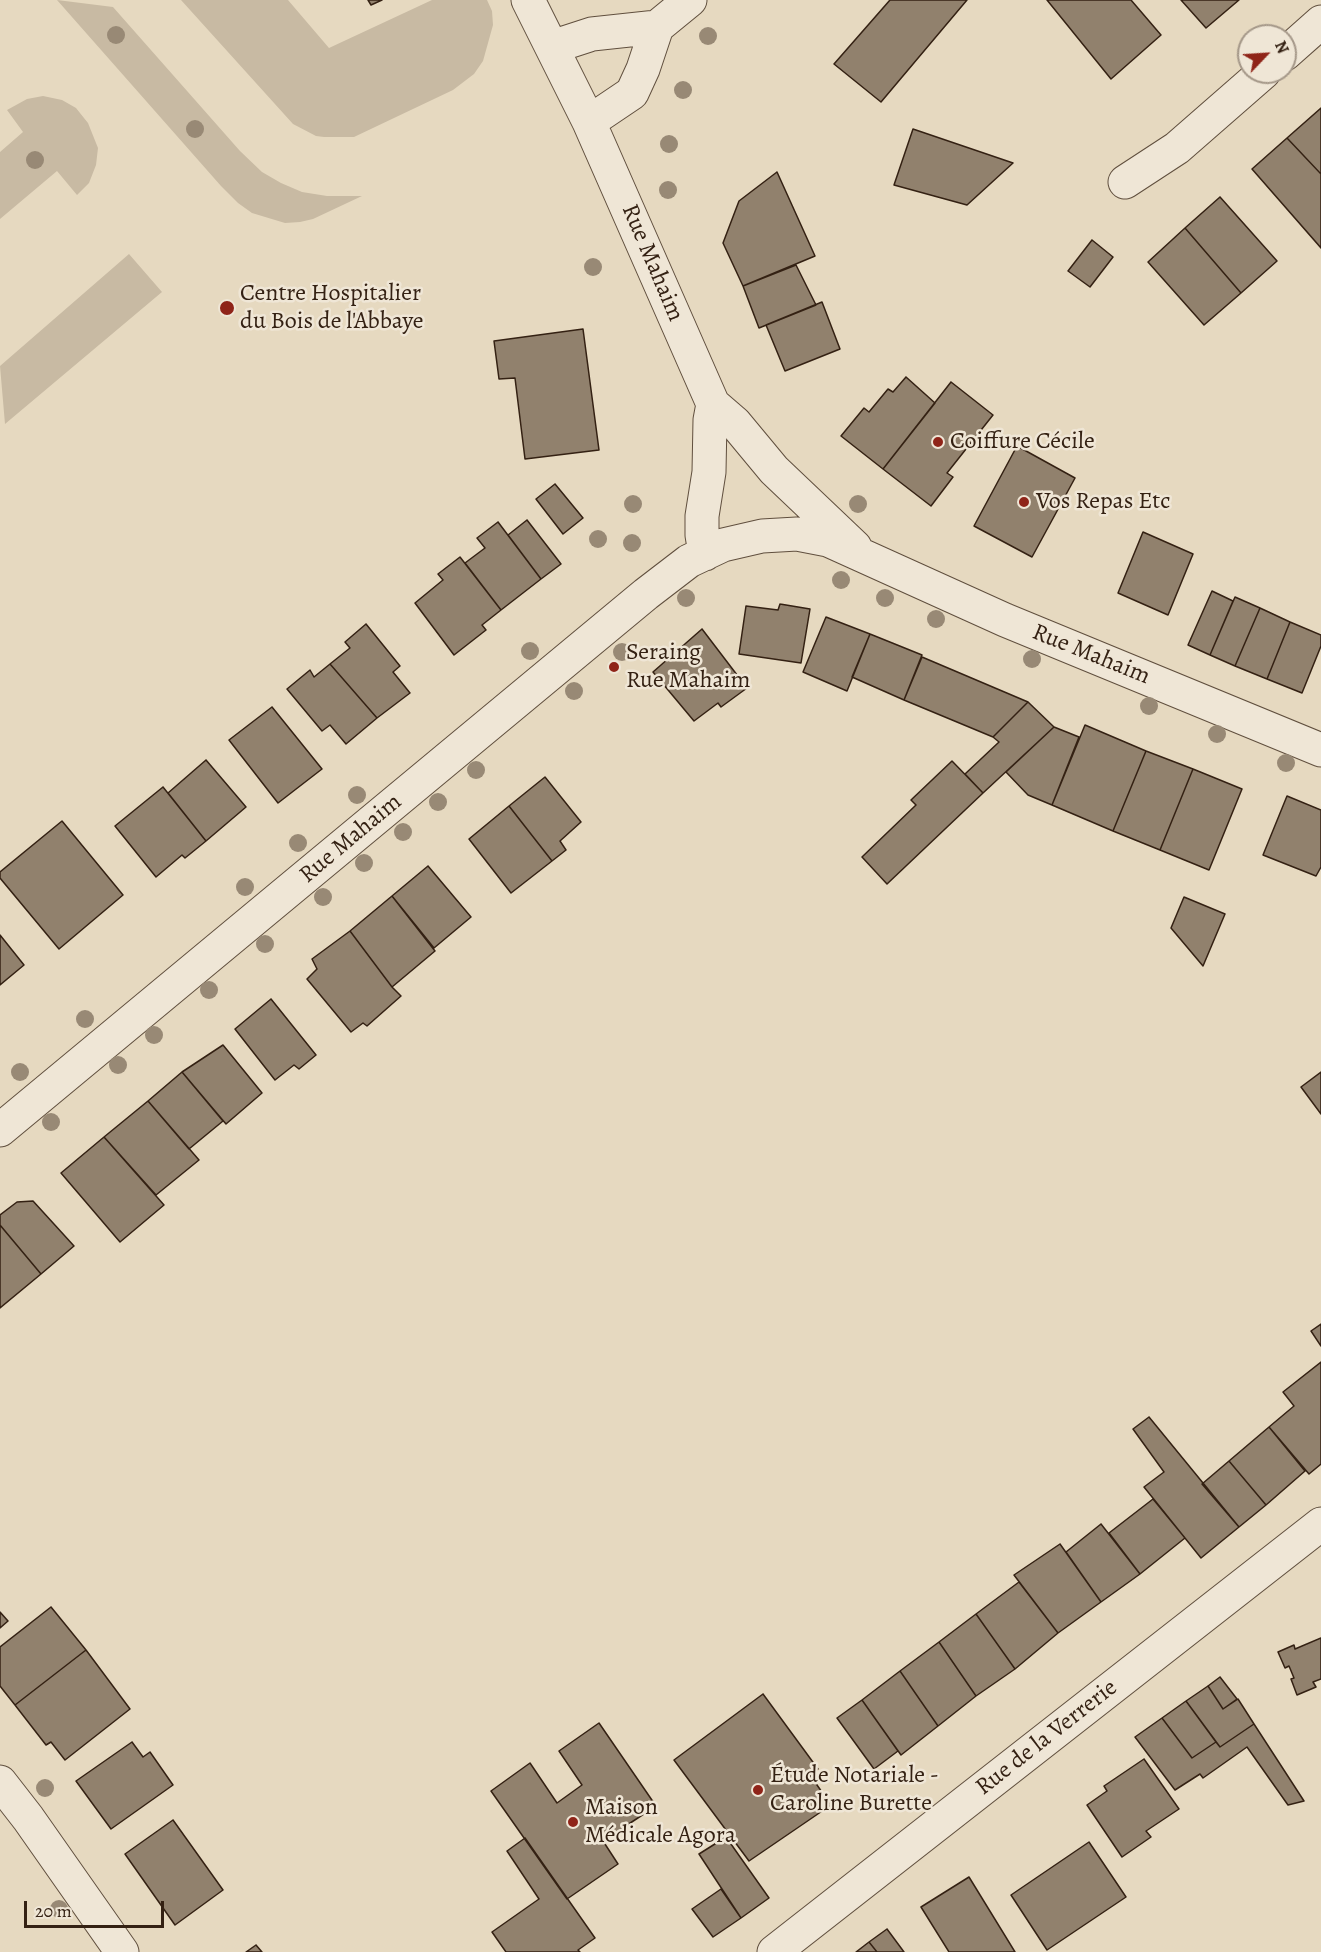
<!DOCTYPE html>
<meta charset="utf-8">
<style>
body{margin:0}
#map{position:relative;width:1321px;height:1952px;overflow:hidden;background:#e6d9c0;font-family:Alegreya,serif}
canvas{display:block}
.north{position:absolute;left:1237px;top:24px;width:60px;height:60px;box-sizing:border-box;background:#efe6d6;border:2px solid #a49788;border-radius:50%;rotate:65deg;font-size:16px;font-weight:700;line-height:24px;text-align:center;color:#342113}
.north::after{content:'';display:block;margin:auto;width:21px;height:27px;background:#8f2418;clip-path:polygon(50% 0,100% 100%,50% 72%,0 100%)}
.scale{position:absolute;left:24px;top:1901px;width:140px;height:27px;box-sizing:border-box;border:3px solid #342113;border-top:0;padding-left:8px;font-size:18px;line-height:21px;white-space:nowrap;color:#342113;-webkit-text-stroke:4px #efe6d6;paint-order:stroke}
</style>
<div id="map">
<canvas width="1321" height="1952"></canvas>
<div class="north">N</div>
<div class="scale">20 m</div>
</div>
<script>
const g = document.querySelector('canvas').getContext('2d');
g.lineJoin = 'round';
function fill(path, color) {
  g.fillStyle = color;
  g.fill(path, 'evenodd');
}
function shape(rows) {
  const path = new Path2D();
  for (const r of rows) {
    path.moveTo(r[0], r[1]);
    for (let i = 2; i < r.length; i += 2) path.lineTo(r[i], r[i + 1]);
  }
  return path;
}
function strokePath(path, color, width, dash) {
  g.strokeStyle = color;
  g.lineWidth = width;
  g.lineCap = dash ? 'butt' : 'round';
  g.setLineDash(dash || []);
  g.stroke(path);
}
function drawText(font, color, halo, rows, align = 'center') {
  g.font = font + ' Alegreya,serif';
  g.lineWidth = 5;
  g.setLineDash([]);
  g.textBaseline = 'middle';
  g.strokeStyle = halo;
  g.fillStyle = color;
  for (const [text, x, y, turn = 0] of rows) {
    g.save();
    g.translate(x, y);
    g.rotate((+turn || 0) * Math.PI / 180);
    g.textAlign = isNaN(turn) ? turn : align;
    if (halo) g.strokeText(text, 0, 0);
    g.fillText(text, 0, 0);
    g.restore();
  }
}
const green = shape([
 [57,0,113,7,240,151,262,172,281,183,302,192,327,196,362,196,313,219,300,222,285,223,252,213,238,203,221,186],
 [181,0,288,0,329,48,432,0,487,0,492,11,493,25,483,61,474,74,453,90,354,137,324,137,316,136,293,124],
 [43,96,62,100,76,108,88,123,98,148,96,165,89,183,77,195,57,171,0,219,0,152,23,132,7,110,27,99],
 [129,254,162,292,5,424,0,366]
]);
const building = shape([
 [368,0,382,0,371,5,368,0],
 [890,0,967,0,881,102,834,64,890,0],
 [1047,0,1131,0,1161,35,1111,79,1047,0],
 [1181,0,1239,0,1206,28,1181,0],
 [1321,108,1321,174,1287,138,1321,108],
 [913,129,1013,163,967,205,894,185,913,129],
 [1287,138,1321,174,1321,248,1252,169,1287,138],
 [777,172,815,256,743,286,723,243,739,201,777,172],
 [1220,197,1277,261,1241,293,1185,228,1220,197],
 [1185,228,1241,293,1204,325,1148,262,1185,228],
 [1092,240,1113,257,1090,287,1068,271,1092,240],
 [796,265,816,305,759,328,743,286,796,265],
 [822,302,840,349,785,371,766,325,822,302],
 [583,329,599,450,525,459,515,378,499,379,494,341,583,329],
 [906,377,935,403,883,469,841,436,864,408,869,412,888,389,893,392,906,377],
 [951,382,993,415,947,473,953,477,931,506,883,469,951,382],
 [1017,446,1075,478,1032,557,974,526,1017,446],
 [555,484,583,518,563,534,536,499,555,484],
 [527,520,561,564,541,579,508,535,527,520],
 [498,522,541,579,501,610,465,563,485,548,477,538,498,522],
 [1143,532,1193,554,1168,615,1118,593,1143,532],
 [460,557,501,610,482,625,486,630,454,655,415,603,443,580,438,574,460,557],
 [1212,591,1233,601,1210,655,1188,645,1212,591],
 [1235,597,1260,608,1235,666,1210,655,1235,597],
 [780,604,810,609,801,663,739,654,746,606,778,610,780,604],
 [1260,608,1290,622,1267,679,1235,666,1260,608],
 [826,617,870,634,847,691,803,672,826,617],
 [1290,622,1321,635,1321,646,1302,693,1267,679,1290,622],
 [366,624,400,666,393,672,410,693,377,718,330,664,350,648,345,642,366,624],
 [702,629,747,688,721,707,718,703,694,721,653,672,702,629],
 [870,634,922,655,904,700,852,677,870,634],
 [922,657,1028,702,993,737,904,700,922,657],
 [330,664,377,718,346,744,330,725,322,731,287,689,310,670,314,677,330,664],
 [1028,702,1054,727,983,793,965,774,999,742,993,737,1028,702],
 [272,707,322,769,278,803,229,740,272,707],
 [1085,725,1146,751,1113,831,1052,805,1085,725],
 [1054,727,1079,737,1052,805,1028,795,1006,772,1054,727],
 [1146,751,1193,769,1160,850,1113,831,1146,751],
 [206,760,246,807,206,841,168,793,206,760],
 [952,761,983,793,887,884,862,857,916,805,911,800,952,761],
 [1193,769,1242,789,1209,870,1160,850,1193,769],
 [545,777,581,822,560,841,566,850,552,861,509,806,545,777],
 [163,787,206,841,185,858,182,855,156,877,115,826,163,787],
 [1287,796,1321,810,1321,867,1316,876,1263,855,1287,796],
 [509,806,552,861,511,893,469,839,509,806],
 [62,821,123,895,59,949,0,878,0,872,62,821],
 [428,866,471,917,434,948,392,896,428,866],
 [392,896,435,951,392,987,350,931,392,896],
 [1184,897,1225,914,1203,966,1171,928,1184,897],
 [350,931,392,987,401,996,367,1026,363,1023,351,1032,307,979,317,969,312,959,350,931],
 [0,935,24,965,0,985,0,935],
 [271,999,316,1055,299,1069,294,1065,275,1080,235,1029,271,999],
 [223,1045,262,1093,226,1124,182,1072,223,1045],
 [182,1072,223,1121,189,1149,148,1101,182,1072],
 [1321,1072,1321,1114,1301,1087,1321,1072],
 [148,1101,199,1160,156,1195,104,1137,148,1101],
 [104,1137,164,1205,120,1242,61,1173,104,1137],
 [33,1201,74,1246,41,1274,0,1225,0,1215,17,1202,33,1201],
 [0,1225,41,1274,0,1308,0,1225],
 [1321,1324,1321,1346,1311,1331,1321,1324],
 [1321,1362,1321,1464,1309,1474,1269,1427,1294,1406,1283,1392,1321,1362],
 [1149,1417,1239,1527,1201,1558,1144,1487,1164,1472,1133,1429,1149,1417],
 [1269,1427,1305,1471,1266,1505,1229,1461,1269,1427],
 [1229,1461,1266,1505,1239,1527,1202,1484,1229,1461],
 [1153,1499,1185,1538,1140,1574,1109,1533,1153,1499],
 [1101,1524,1140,1574,1101,1602,1066,1552,1101,1524],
 [1060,1544,1101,1602,1058,1633,1014,1575,1060,1544],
 [1019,1582,1058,1633,1015,1669,976,1614,1019,1582],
 [51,1607,86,1650,15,1705,0,1686,0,1647,51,1607],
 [0,1612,8,1621,0,1628,0,1612],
 [976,1614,1015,1669,976,1696,939,1642,976,1614],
 [1321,1638,1321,1679,1313,1682,1316,1687,1297,1695,1291,1679,1294,1678,1289,1666,1285,1668,1278,1652,1294,1645,1295,1649,1321,1638],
 [939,1642,976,1696,938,1726,900,1671,939,1642],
 [86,1650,130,1709,65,1760,51,1742,46,1745,15,1705,86,1650],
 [900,1671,938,1726,901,1755,862,1700,900,1671],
 [1220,1677,1237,1699,1223,1709,1208,1686,1220,1677],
 [1208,1686,1223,1709,1238,1699,1254,1724,1220,1747,1186,1701,1208,1686],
 [763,1694,818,1769,810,1775,831,1805,749,1861,674,1760,763,1694],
 [862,1700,898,1751,874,1769,837,1718,862,1700],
 [1186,1701,1216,1742,1192,1758,1162,1718,1186,1701],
 [1162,1718,1192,1758,1216,1742,1220,1747,1254,1724,1304,1801,1288,1805,1247,1747,1203,1778,1200,1774,1175,1790,1135,1737,1162,1718],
 [599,1723,656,1806,603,1841,618,1864,567,1899,491,1791,530,1763,557,1803,582,1785,559,1751,599,1723],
 [132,1742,143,1757,150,1752,173,1785,111,1829,76,1781,132,1742],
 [1144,1759,1179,1809,1146,1831,1151,1837,1122,1857,1087,1805,1107,1791,1104,1786,1144,1759],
 [173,1820,223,1890,175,1925,125,1854,173,1820],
 [726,1837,769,1898,741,1918,699,1854,726,1837],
 [525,1838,595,1938,578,1950,580,1952,506,1952,492,1932,539,1899,507,1851,525,1838],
 [1089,1842,1126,1897,1047,1950,1011,1895,1089,1842],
 [969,1877,1015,1952,949,1952,921,1907,969,1877],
 [721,1889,741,1918,713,1937,692,1909,721,1889],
 [887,1929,904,1952,877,1952,869,1942,887,1929],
 [869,1942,877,1952,856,1952,869,1942],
 [256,1945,262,1952,246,1952,256,1945]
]);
const minor = shape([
 [528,0,589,122,713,404,735,423,774,470,855,547],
 [552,47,592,34,657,27,690,0],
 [1285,54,1321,22],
 [589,122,632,93,643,69,657,27],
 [1125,182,1177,148,1264,72],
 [705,554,702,535,702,516,709,472,710,420,713,404],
 [0,1130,646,594,689,561,723,545,762,536,797,534,828,540,1005,620,1321,750],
 [0,1782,28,1818,122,1952],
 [774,1952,1321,1524]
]);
const trees = [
 [116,35],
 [708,36],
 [683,90],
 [195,129],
 [669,144],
 [35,160],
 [668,190],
 [593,267],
 [633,504],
 [858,504],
 [598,539],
 [632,543],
 [841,580],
 [686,598],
 [885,598],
 [936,619],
 [530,651],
 [622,652],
 [1032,659],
 [574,691],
 [1149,706],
 [1217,734],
 [1286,763],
 [476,770],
 [357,795],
 [438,802],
 [403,832],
 [298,843],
 [364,863],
 [245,887],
 [323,897],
 [265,944],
 [209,990],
 [85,1019],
 [154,1035],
 [118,1065],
 [20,1072],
 [51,1122],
 [45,1788],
 [59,1909]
];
const markers = [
 [227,308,8,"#8f2418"],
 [938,442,6,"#8f2418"],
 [1024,502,6,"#8f2418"],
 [614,667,6,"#8f2418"],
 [758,1790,6,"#8f2418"],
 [573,1822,6,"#8f2418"]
];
const streetNames = [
 ["Rue Mahaim",652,263,67],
 ["Rue Mahaim",1091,655,22],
 ["Rue Mahaim",351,839,-40],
 ["Rue de la Verrerie",1047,1738,-38]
];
const poiNames = [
 ["Centre Hospitalier",240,294],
 ["du Bois de l'Abbaye",240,322],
 ["Coiffure Cécile",950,442],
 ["Vos Repas Etc",1036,502],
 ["Seraing",626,653],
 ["Rue Mahaim",626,681],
 ["Étude Notariale -",770,1776],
 ["Caroline Burette",770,1804],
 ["Maison",585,1808],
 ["Médicale Agora",585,1836]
];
fill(green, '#c8baa3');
fill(building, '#91816d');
strokePath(building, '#342113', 1.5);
strokePath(minor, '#604f3e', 35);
strokePath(minor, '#efe6d6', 33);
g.fillStyle = '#988975';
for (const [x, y] of trees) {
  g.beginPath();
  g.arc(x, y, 9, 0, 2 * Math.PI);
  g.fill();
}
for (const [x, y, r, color] of markers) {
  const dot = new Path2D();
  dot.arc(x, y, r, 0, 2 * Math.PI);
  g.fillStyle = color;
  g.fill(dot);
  strokePath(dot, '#efe6d6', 2);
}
drawText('24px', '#342113', '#efe6d6', streetNames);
drawText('24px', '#342113', '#efe6d6', poiNames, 'left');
</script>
